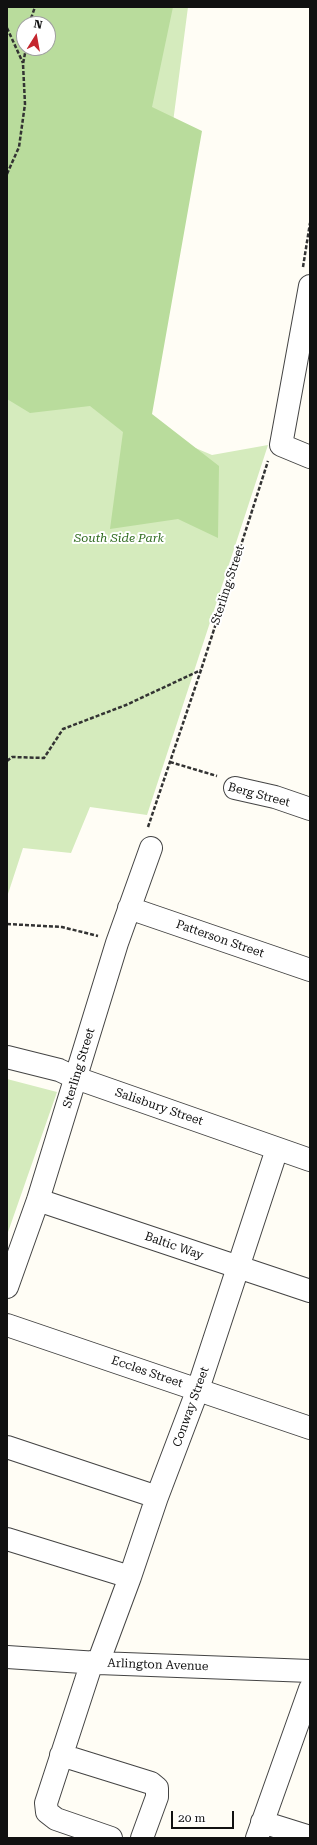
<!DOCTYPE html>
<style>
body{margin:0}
#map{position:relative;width:317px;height:1845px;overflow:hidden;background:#fffdf5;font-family:"Roboto Serif",serif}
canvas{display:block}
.frame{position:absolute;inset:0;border:8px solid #111;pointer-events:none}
.north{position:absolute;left:16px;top:16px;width:40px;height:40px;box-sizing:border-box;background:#fff;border:1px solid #a0a0a0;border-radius:50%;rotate:11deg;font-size:11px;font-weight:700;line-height:16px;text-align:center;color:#111}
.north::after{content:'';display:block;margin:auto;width:14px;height:18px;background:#c4262e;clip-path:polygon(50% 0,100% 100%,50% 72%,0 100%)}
.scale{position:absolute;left:171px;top:1811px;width:63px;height:18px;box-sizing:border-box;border:2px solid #111;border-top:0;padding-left:5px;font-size:12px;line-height:14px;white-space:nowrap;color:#111;-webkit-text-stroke:3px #fff;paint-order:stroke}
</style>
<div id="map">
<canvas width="317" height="1845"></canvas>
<div class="frame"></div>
<div class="north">N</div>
<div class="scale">20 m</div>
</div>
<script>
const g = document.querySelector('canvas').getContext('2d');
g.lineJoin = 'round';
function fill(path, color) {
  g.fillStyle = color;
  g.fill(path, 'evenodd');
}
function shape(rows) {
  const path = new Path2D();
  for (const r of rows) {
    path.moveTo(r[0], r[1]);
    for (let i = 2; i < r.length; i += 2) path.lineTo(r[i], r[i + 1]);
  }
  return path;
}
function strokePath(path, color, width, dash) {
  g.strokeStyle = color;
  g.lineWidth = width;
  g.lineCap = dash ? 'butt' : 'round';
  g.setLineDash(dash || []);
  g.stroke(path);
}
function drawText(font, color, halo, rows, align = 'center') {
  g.font = font + ' "Roboto Serif",serif';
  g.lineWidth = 4;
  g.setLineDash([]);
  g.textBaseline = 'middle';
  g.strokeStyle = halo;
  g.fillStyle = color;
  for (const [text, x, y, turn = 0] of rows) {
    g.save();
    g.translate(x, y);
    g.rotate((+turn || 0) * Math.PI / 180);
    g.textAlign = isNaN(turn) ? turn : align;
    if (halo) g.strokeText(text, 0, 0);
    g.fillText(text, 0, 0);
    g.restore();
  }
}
const green = shape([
 [7,7,188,7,134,422,212,455,268,445,147,815,90,807,71,853,23,848,7,897],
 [24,24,48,24,48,48,24,48],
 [7,1079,57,1092,7,1235]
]);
const forest = shape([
 [7,7,173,7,152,107,202,131,152,414,219,466,218,538,178,519,110,529,123,432,90,406,30,413,7,399],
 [24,24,48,24,48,48,24,48]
]);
const path = shape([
 [29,24,35,7],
 [7,28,23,63],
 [7,174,19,147,25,104,23,64,26,48],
 [303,267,310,223],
 [7,761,12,757,44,758,63,729,126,705,201,670],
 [170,762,217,776],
 [148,827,201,670,268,461],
 [7,924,62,927,98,936]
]);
const minor = shape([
 [310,286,281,445,310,457],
 [235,788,275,797,310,809],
 [129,908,310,970],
 [7,1057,59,1070,76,1078,310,1160],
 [38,1200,310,1291],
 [7,1287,38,1200,117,943,151,848],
 [7,1325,310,1428],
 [7,1447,157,1497],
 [7,1539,130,1577],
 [7,1657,98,1663,310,1671],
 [92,1662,46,1803,47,1812,56,1819,111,1838],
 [98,1663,130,1577,157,1497,198,1389,277,1149],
 [61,1755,151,1783,157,1788,157,1797,142,1838],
 [262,1822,310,1837],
 [257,1838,310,1689]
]);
const parkNames = [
 ["South Side Park",119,538]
];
const streetNames = [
 ["Sterling Street",228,585,-72],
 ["Berg Street",259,795,15],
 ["Patterson Street",220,939,19],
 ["Sterling Street",79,1068,-73],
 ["Salisbury Street",159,1107,19],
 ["Baltic Way",174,1246,19],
 ["Eccles Street",147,1372,19],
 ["Conway Street",191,1407,-70],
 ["Arlington Avenue",158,1665,2]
];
fill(green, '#d5ebbd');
fill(forest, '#b9dc9c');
strokePath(minor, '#444', 24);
strokePath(path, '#333', 2.5, [4, 2]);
strokePath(minor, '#fff', 22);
drawText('italic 12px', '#2f6b1f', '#fff', parkNames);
drawText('12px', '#111', '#fff', streetNames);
</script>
